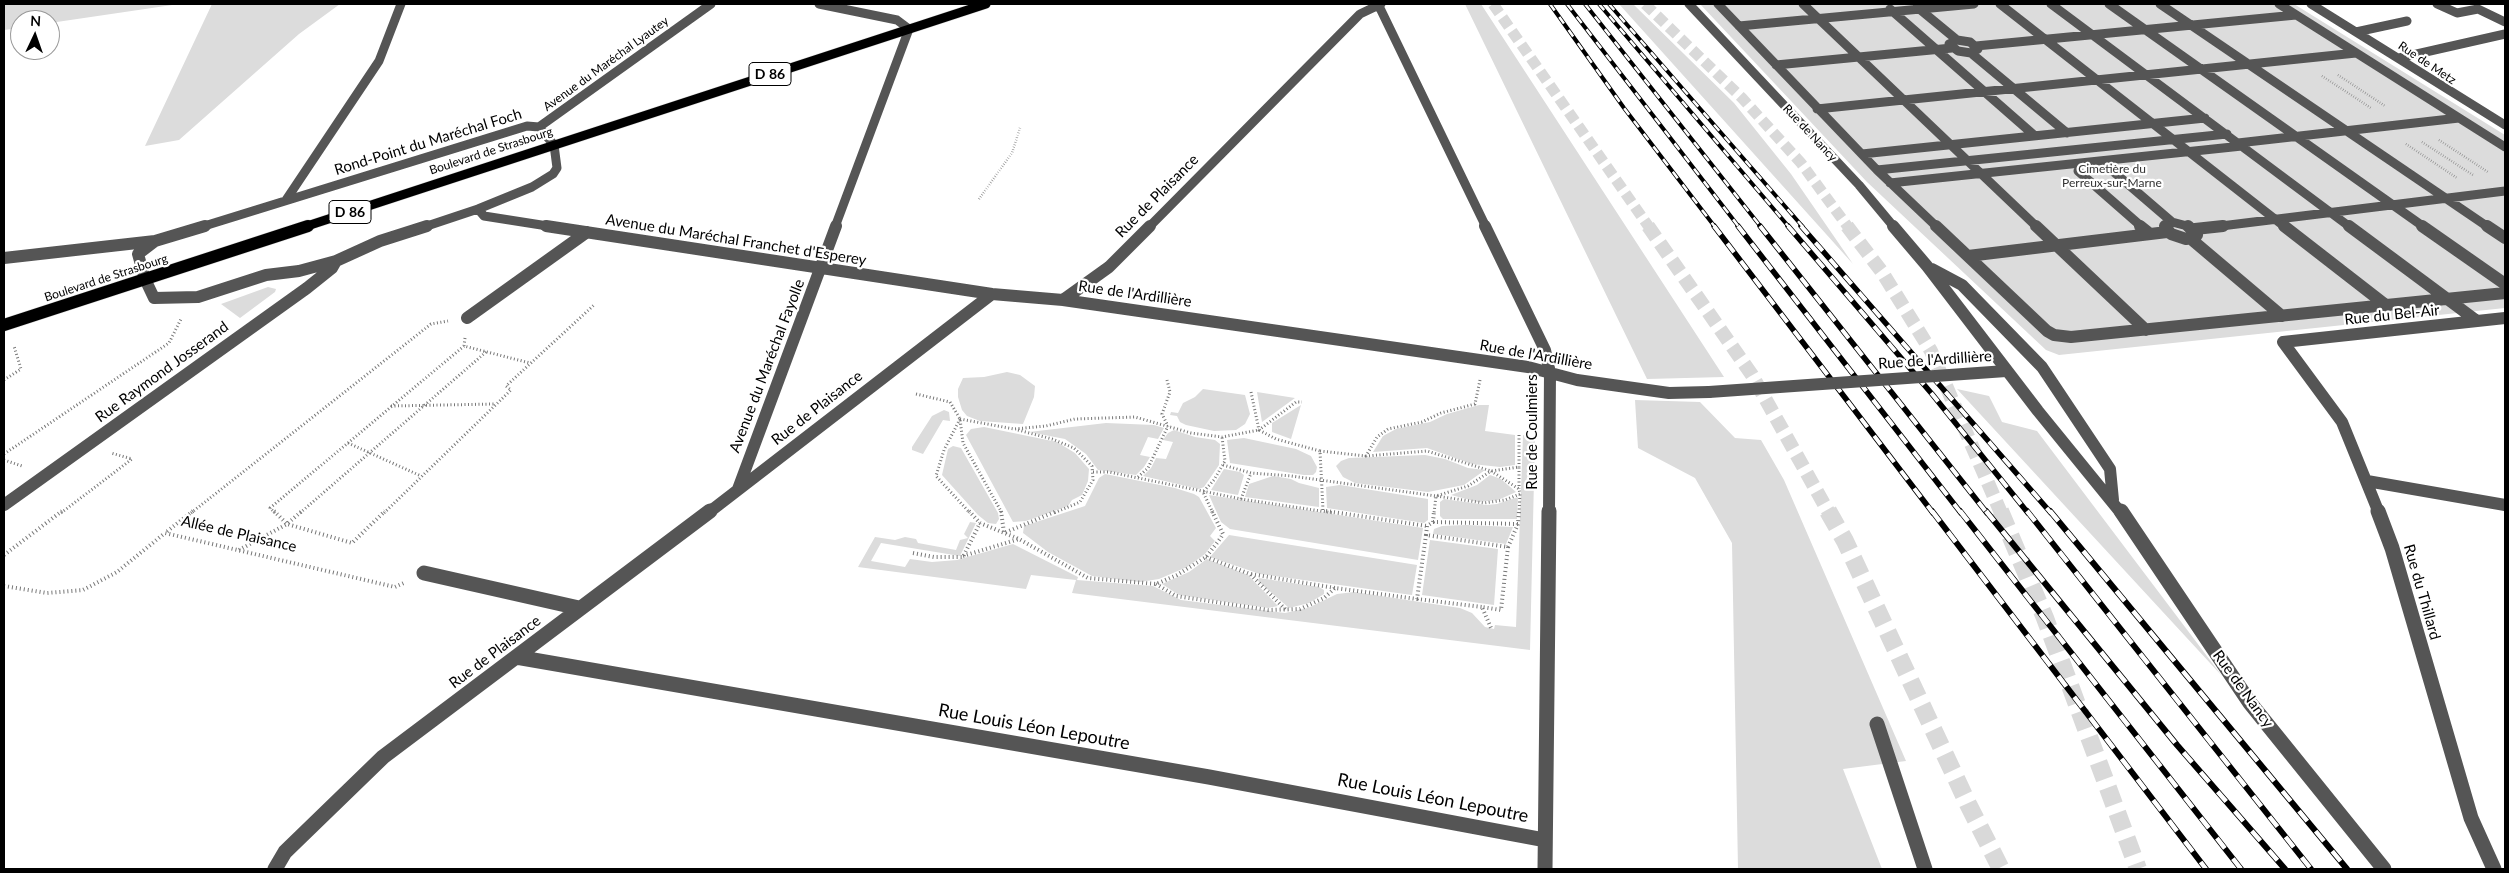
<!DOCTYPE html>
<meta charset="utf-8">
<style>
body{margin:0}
#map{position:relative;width:2509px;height:873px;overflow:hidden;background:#fff;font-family:Lato,sans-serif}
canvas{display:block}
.frame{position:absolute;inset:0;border:5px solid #000;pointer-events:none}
.north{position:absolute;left:10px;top:10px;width:50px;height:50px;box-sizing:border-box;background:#fff;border:1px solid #999;border-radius:50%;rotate:3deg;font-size:14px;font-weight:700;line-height:20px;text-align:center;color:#000}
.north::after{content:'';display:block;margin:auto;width:18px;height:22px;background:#000;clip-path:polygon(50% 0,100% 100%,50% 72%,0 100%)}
</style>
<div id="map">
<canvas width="2509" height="873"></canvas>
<div class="frame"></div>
<div class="north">N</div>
</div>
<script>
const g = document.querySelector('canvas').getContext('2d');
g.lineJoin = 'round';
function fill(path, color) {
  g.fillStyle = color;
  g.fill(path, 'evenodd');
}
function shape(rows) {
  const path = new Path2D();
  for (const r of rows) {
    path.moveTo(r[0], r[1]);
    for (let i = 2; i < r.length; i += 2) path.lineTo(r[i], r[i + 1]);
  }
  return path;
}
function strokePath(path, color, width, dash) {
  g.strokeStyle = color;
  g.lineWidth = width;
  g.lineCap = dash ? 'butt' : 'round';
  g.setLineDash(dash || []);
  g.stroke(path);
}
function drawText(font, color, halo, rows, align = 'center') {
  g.font = font + ' Lato,sans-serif';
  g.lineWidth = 4.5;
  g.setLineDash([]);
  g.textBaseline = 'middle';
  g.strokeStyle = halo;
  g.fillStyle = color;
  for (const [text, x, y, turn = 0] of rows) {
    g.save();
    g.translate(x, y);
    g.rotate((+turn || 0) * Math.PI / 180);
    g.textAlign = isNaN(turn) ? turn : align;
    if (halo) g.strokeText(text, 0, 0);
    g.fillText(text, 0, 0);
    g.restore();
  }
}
const green = shape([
 [4,4,179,4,50,23,50,20,20,20,20,28,4,30],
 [212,4,340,4,299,34,179,140,145,146],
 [1465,4,1481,4,1724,377,1647,379],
 [1619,4,1633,4,1734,103,1791,174,1853,264],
 [1700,4,2294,4,2505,135,2505,308,2059,355,2046,350,1867,182],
 [268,287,276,289,275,292,240,318,221,304],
 [1007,372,1020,375,1035,386,1034,397,1023,424,980,421,967,416,962,410,958,397,958,389,963,378,984,377],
 [1203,389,1245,395,1250,414,1245,424,1236,430,1214,431,1186,425,1180,422,1177,416,1170,415,1171,412,1178,413,1183,403,1195,397],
 [1957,389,1989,396,2002,422,2037,431,2222,676],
 [1257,392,1295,398,1262,422],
 [1635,400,1700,402,1735,438,1761,440,1784,480,1906,761,1843,769,1882,869,1738,869,1732,543,1695,478,1638,448],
 [1301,405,1291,439,1272,432,1272,423],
 [1479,405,1489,405,1485,431,1515,435,1515,465,1500,467,1472,464,1427,448,1373,452,1383,436,1396,429,1430,422,1447,414],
 [944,410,949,412,950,421,943,420,923,454,912,450,912,447,932,416],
 [1106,423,1154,425,1164,428,1158,439,1148,437,1140,455,1150,457,1144,467,1136,475,1098,470,1086,454,1065,439,1029,432],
 [984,427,1057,442,1075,453,1089,469,1088,481,1082,495,1072,500,1068,506,1026,521,1013,522,966,435,971,429],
 [1174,430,1195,437,1215,440,1220,444,1219,465,1204,487,1199,489,1143,476,1151,468,1156,458,1166,459,1173,442,1163,440,1168,433],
 [1523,435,1535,437,1530,650,1072,593,1076,580,1031,575,1026,589,858,567,875,537,895,540,905,537,916,539,918,543,956,550,960,540,968,538,964,534,970,522,976,523,960,556,881,543,871,561,905,567,910,559,932,562,957,560,1013,544,1078,577,1077,580,1153,586,1181,600,1285,613,1308,608,1337,594,1354,592,1460,608,1472,613,1485,627,1494,629,1495,625,1516,627],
 [1244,438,1296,449,1311,456,1317,467,1316,472,1313,475,1304,475,1230,463,1227,440],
 [953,446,961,448,998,513,999,519,996,524,988,523,978,515,942,475,948,449],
 [1425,455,1445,459,1468,468,1485,470,1464,485,1428,492,1355,483,1343,477,1336,466,1341,461,1349,458],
 [1224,469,1240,472,1244,475,1238,495,1211,490],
 [1105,474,1175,488,1194,494,1199,497,1216,528,1210,536,1215,541,1205,554,1187,567,1159,579,1140,582,1092,576,1048,552,1023,533,1024,526,1085,506,1099,478],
 [1490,475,1501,479,1516,492,1498,500,1478,502,1451,495,1477,485],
 [1273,476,1291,479,1299,483,1319,488,1319,507,1245,497,1249,484],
 [1340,485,1428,499,1428,520,1424,523,1327,508,1326,487],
 [1209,495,1423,528,1418,560,1230,529,1221,522],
 [1518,497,1517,519,1443,519,1440,516,1440,502,1444,499,1486,505,1497,504],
 [1466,525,1513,527,1506,544,1433,534,1434,529,1442,526],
 [1229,535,1417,565,1412,595,1260,574,1210,557],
 [1430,540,1498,549,1494,605,1422,595],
 [1207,559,1248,575,1278,606,1268,608,1179,595,1162,584,1189,572],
 [1259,578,1319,587,1324,590,1324,594,1309,603,1289,608,1258,581]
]);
const highwayTunnelFar2 = shape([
 [1493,4,1649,227],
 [1645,4,1742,98,1801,163,1848,227]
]);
const highwayTunnelFar1 = shape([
 [1648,226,1752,375,1829,513],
 [1847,226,1882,272,1931,351,2001,513]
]);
const highwayTunnel = shape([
 [1828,511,1845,541,1968,804,2001,869],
 [2000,511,2045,618,2138,869]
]);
const pathFar2 = shape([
 [2338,75,2385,106],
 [2322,76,2371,108],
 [2439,140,2488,172],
 [2422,142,2473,175],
 [2406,144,2457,178],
 [979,199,1012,153,1020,128]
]);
const pathFar1 = shape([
 [465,338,464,346,530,363],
 [4,380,21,369,14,346],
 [1167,380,1170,392,1162,414,1168,426],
 [1480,380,1475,404,1441,413,1422,422,1388,429,1377,437,1366,456,1427,451,1491,471,1519,467,1519,489],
 [1251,392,1259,430,1296,402,1302,402],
 [916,394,950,402,960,419,963,443,1002,513],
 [391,406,495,404],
 [960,419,944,450,936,476,970,513],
 [960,419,1014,429,1046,426,1075,419,1135,417,1191,433,1222,437,1259,430,1276,439,1320,451,1323,510],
 [1018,430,1052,439,1074,448,1092,466,1093,480,1080,502,1054,513],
 [1519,435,1519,467],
 [348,443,421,476],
 [1320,451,1366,456],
 [4,454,169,343,181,319],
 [4,460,22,466],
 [1223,465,1251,473,1291,476,1436,496,1434,513],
 [1491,471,1519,489,1520,494,1505,500,1484,503,1436,496,1468,486,1491,471],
 [1093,472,1109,472,1241,499,1334,513],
 [1138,477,1148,468,1168,426],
 [1241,499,1251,473],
 [61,513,132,459,111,453],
 [191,513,431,324,448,321],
 [275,513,270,508,464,346],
 [300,513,486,352],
 [384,513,511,390,506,386,594,305],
 [1213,513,1203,492,1214,480,1225,461,1222,437],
 [1519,513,1520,494]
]);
const path = shape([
 [193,511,165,533,395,587,406,582],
 [274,511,287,524,302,511],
 [969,511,980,523,1019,539,1088,578,1156,584,1177,575,1206,557,1220,539,1223,534,1212,511],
 [1001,511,1004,533,1057,511],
 [1326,511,1427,526],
 [1433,522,1518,524],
 [1426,535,1427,526,1433,522,1434,511],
 [1508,547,1518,524,1519,511],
 [239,550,287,524,352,543,385,511],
 [913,553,934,557,963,557,980,523],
 [4,555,62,511],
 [963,556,1019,539],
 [1206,557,1250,574,1286,610],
 [1251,574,1335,588],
 [1156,584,1176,596,1268,610,1300,609,1324,598,1335,588,1417,599,1426,535,1508,547,1501,610,1482,607,1491,628],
 [4,586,47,593,83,590,117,572,165,533],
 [1417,599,1482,607]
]);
const minorFar2 = shape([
 [819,4,897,20,909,29,835,227],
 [1378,4,1486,227],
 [1689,4,1859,185,1894,227],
 [1718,4,1877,170,1937,227],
 [1803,4,2037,227],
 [2000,4,2285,227],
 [2051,4,2350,227],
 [2109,4,2424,227],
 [2160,4,2488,227],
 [2279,4,2505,147],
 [2311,4,2505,125],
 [2437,4,2457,13,2478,9,2505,22],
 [1917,7,1957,40],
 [1890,9,2035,136],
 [1739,26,1974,4],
 [2356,32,2407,21],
 [1957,40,1970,42,1978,49,1971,53,1958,51,1949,44,1957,40],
 [1976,46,2296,15],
 [1971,53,2067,133],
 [2399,58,2505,34],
 [1776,65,1952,48],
 [1817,109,2356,53],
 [539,127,711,4],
 [2238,143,2459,118],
 [1862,154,2205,118],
 [2108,167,2172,222],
 [1877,170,2227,134],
 [2078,171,2142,227],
 [1890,183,2242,146],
 [286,200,379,61,401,4],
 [478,209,484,216,554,227],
 [2172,222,2191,227],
 [201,227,527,126,539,127,554,145,557,168,553,174,532,187,478,209,424,227],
 [1149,227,1360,14,1381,4],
 [2165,227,2172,222],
 [2213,227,2505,191]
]);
const minorFar1 = shape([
 [205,226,155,241,138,254,145,279,154,298,198,297,266,275,299,271,336,261,380,241,427,226],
 [546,226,992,294,1063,300,1528,367,1577,380,1669,393,1709,392],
 [1485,226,1545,350,1550,373,1549,513],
 [1893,226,1927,266,2038,411,2121,513],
 [1936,226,2047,331,2054,335,2071,337,2505,293],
 [2036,226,2146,330],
 [2140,226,2150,234],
 [2165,226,2171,234,2186,239,2197,235,2188,226],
 [2284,226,2387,306],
 [2349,226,2477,321],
 [2422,226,2505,284],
 [2487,226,2505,238],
 [2195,229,2223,226],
 [2191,239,2282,316],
 [1968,256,2167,232],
 [4,258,155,241],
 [1932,269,1962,285,2042,367,2110,469,2113,500],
 [1063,300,1109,267,1150,226],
 [467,318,587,232],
 [2367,481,2505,505],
 [738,489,836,226],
 [4,505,307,288,332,268,336,261],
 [708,513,992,294],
 [2379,513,2342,422,2283,342,2505,318]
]);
const minor = shape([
 [2121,511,2250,703,2384,869],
 [2378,511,2392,548,2471,818,2494,869],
 [424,573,579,608],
 [516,657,1209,777,1545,840],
 [1877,724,1925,869],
 [275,869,285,852,383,757,710,511],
 [1545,869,1549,511]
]);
const majorFar1 = shape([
 [304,227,986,4]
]);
const major = shape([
 [4,325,308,226]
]);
const railFar2 = shape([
 [1550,4,1624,108,1715,227],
 [1567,4,1739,227],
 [1585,4,1761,227],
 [1599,4,1789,227],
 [1609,4,1803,227]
]);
const railFar1 = shape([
 [1714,226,1933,513],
 [1738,226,1961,513],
 [1760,226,1987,513],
 [1788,226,1932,394,2028,513],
 [1801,226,2051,513]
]);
const rail = shape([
 [1932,511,2206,869],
 [1960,511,2241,869],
 [1986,511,2177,745,2285,869],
 [2027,511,2311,869],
 [2050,511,2347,869]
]);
const minorBridge = shape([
 [1709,392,2006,371]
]);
const farStreetnames = [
 ["Rue de Metz",2427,63,34],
 ["Avenue du Maréchal Lyautey",606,64,-36],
 ["Rue de Nancy",1810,133,47],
 ["Boulevard de Strasbourg",491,151,-18],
 ["Boulevard de Strasbourg",106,278,-18]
];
const farParknames = [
 ["Cimetière du",2112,169],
 ["Perreux-sur-Marne",2112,183]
];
const shields = [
 [770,74,42],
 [350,212,42]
];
const shieldNames = [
 ["D 86",770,74],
 ["D 86",350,212]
];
const streetNames = [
 ["Rond-Point du Maréchal Foch",428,142,-17],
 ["Rue de Plaisance",1157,196,-45],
 ["Avenue du Maréchal Franchet d'Esperey",736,240,9],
 ["Rue de l'Ardillière",1135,294,8],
 ["Rue du Bel-Air",2392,315,-6],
 ["Rue de l'Ardillière",1536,355,10],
 ["Rue de l'Ardillière",1935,360,-4],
 ["Avenue du Maréchal Fayolle",767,366,-69],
 ["Rue Raymond Josserand",162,372,-36],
 ["Rue de Plaisance",817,408,-38],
 ["Rue de Coulmiers",1532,432,-90],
 ["Allée de Plaisance",239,534,13],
 ["Rue du Thillard",2422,592,74],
 ["Rue de Plaisance",495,652,-37],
 ["Rue de Nancy",2243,689,54]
];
const nearStreetnames = [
 ["Rue Louis Léon Lepoutre",1034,727,10],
 ["Rue Louis Léon Lepoutre",1433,798,11]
];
fill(green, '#dcdcdc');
strokePath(highwayTunnelFar2, '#d9d9d9', 11, [11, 5.5]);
strokePath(highwayTunnelFar1, '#d9d9d9', 14, [14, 7]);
strokePath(highwayTunnel, '#d9d9d9', 18, [18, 9]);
strokePath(majorFar1, '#dbdbdb', 10);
strokePath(major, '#dbdbdb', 13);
strokePath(pathFar2, '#777', 2.5, [0.5, 2]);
strokePath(pathFar1, '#777', 3, [1, 2.5]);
strokePath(path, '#777', 4, [1, 3]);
strokePath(minorFar2, '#555', 9);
strokePath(minorFar1, '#555', 12);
strokePath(minor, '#555', 15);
strokePath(majorFar1, '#000', 9);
strokePath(major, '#000', 12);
strokePath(railFar2, '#000', 4);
strokePath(railFar1, '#000', 5.5);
strokePath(rail, '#000', 6);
strokePath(railFar2, '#fff', 2.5, [8]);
strokePath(railFar1, '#fff', 4, [11]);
strokePath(rail, '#fff', 4.5, [13]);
strokePath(minorBridge, '#555', 12);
drawText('12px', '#000', '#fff', farStreetnames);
drawText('12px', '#333', '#fff', farParknames);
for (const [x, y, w] of shields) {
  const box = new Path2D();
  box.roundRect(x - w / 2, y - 11.5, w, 23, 4);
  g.fillStyle = '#fff';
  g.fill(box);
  strokePath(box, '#000', 1);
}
drawText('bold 14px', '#000', null, shieldNames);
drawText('15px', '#000', '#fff', streetNames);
drawText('18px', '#000', '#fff', nearStreetnames);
</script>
